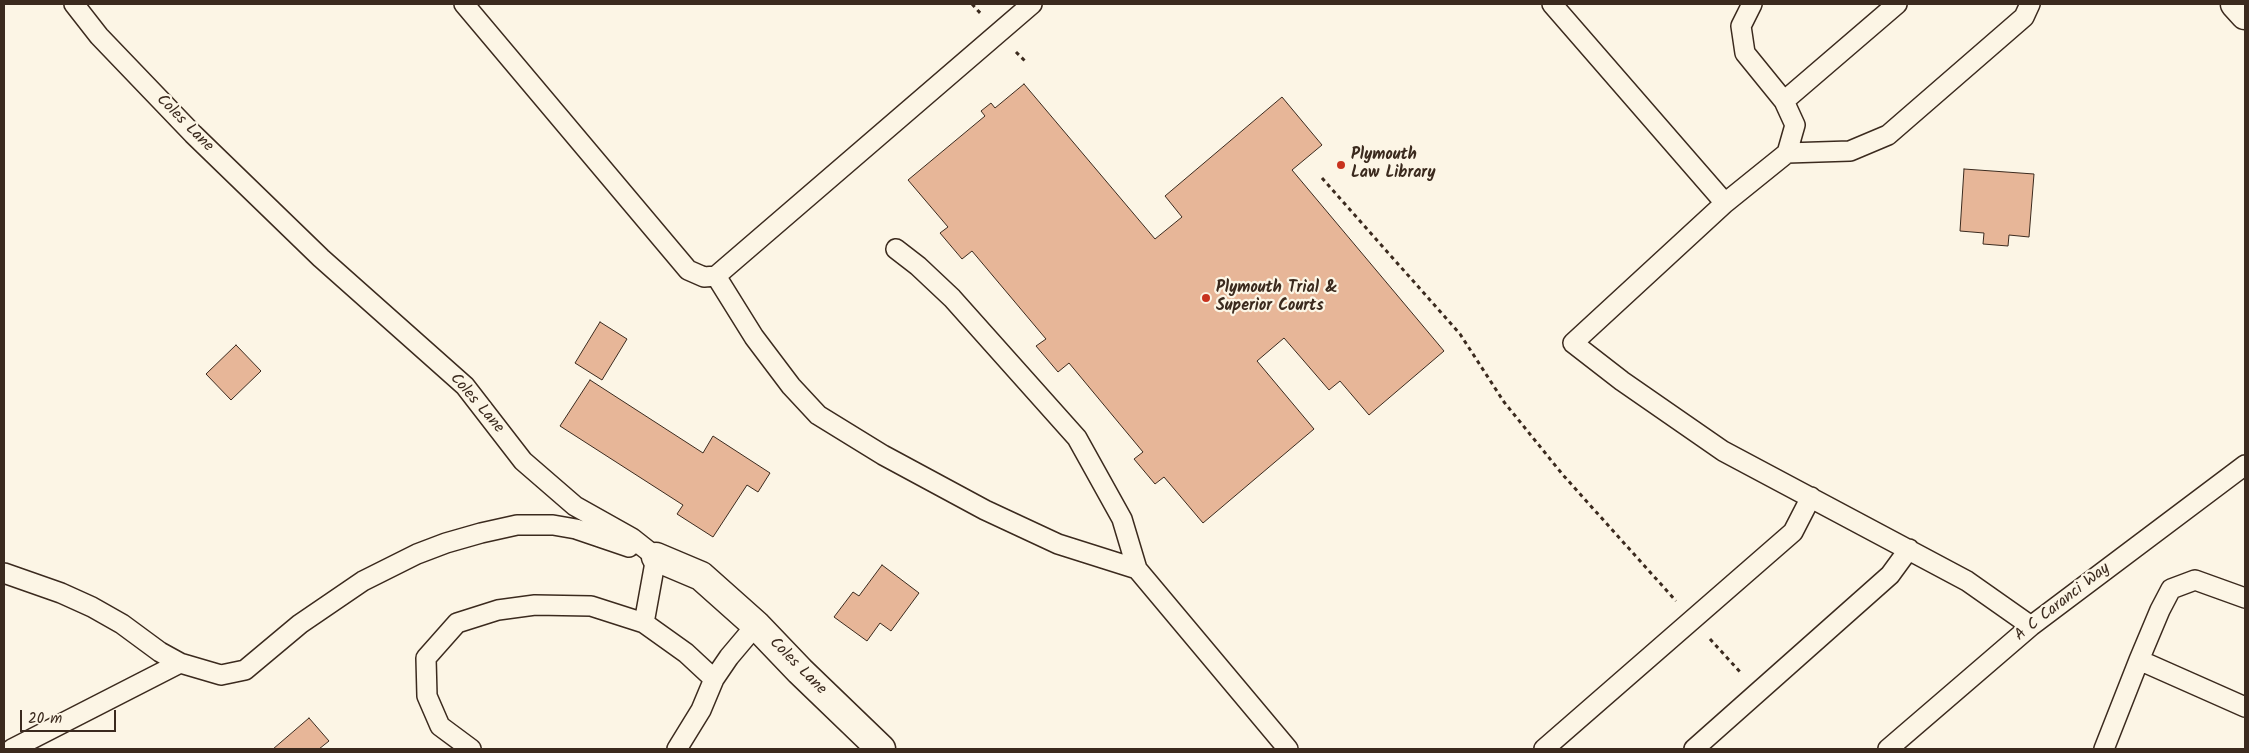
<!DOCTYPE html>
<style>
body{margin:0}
#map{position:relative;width:2249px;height:753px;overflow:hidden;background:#fcf5e5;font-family:Kalam,sans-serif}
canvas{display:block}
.frame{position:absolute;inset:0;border:5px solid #3b2a1e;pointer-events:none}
.scale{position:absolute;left:20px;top:710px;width:96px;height:22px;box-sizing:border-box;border:2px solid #3b2a1e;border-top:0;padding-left:6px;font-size:15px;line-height:18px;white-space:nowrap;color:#3b2a1e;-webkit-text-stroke:4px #fcf5e5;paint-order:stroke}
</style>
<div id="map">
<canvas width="2249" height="753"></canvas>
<div class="frame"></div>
<div class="scale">20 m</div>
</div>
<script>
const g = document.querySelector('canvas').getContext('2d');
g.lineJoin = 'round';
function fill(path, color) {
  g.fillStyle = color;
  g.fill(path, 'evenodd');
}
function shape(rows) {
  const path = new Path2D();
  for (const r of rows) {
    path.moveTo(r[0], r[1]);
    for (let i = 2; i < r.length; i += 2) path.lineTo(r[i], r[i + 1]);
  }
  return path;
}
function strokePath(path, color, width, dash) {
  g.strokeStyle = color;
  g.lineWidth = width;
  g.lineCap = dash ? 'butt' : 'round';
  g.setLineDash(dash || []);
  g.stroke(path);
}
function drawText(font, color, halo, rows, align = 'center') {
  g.font = font + ' Kalam,sans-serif';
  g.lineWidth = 4.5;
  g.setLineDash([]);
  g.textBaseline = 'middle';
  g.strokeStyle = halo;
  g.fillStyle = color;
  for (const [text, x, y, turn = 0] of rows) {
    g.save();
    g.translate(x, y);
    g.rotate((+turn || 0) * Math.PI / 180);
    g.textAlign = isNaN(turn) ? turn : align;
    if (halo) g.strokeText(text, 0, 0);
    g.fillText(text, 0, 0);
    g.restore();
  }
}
const building = shape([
 [1024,84,1155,239,1182,217,1165,196,1282,97,1322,145,1292,170,1444,351,1369,415,1340,381,1329,390,1284,338,1257,361,1314,429,1203,523,1164,477,1155,484,1134,459,1143,452,1069,363,1058,372,1036,346,1046,339,972,251,962,259,940,233,948,227,908,180,985,116,981,111,991,103,995,108,1024,84],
 [1964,169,2034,174,2029,237,2009,235,2008,246,1983,244,1984,233,1960,231,1964,169],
 [600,322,627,339,602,380,575,363,600,322],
 [236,345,261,371,231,400,206,374,236,345],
 [590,380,703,453,713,436,770,473,758,492,747,485,713,537,677,514,683,505,560,426,590,380],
 [882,565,919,593,891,631,880,623,867,641,834,617,853,592,859,596,882,565],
 [309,718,329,741,319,749,273,749,309,718]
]);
const path = shape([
 [972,4,982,15],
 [1016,52,1026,62],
 [1322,178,1460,334,1504,402,1563,475,1676,601],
 [1710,639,1741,673]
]);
const service = shape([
 [74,4,99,36,193,134,321,258,465,386,523,461,575,506,632,538,656,557],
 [464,4,688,270,704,277,716,276,1032,4],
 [1552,4,1725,203],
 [1752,4,1741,26,1745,53,1784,101,1795,125,1787,153,1725,203,1573,343,1622,381,1723,451,1967,581,2031,626],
 [1784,101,1897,4],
 [1787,153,1850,151,1888,135,2024,17,2030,4],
 [896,249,918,266,952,298,1077,438,1122,519,1137,569,1288,749],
 [716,276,754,337,791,386,818,415,883,455,985,510,1058,544,1137,569],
 [4,573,61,593,92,607,122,624,160,652,180,663,221,675,245,670,300,624,363,581,417,554,446,543,481,533,517,525,553,525,576,529,629,547],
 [644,623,656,557],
 [2139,660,2245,707],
 [12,749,180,663],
 [471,749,440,726,427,696,426,658,457,623,498,610,535,605,591,606,644,623,686,653,714,679],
 [677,749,701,710,714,679,729,657,756,625],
 [1544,749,1793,532,1811,497],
 [1694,749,1890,575,1909,549],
 [1888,749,2031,626,2245,465],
 [2104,749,2139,660,2160,610,2171,589,2195,580,2245,598]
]);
const minor = shape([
 [656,557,701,576,756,625,800,671,881,749]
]);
const secondary = shape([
 [2235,4,2245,15]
]);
const markers = [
 [1341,165,5,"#c8321e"],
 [1206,298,5,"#c8321e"]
];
const streetNames = [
 ["Coles Lane",184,124,45],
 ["Coles Lane",476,404,49],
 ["A C Caranci Way",2063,603,-38],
 ["Coles Lane",797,667,45]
];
const poiNames = [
 ["Plymouth",1351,156],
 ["Law Library",1351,174],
 ["Plymouth Trial &",1216,289],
 ["Superior Courts",1216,307]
];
fill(building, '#e7b698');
strokePath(building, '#3b2a1e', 1);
strokePath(service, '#3b2a1e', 22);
strokePath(minor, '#3b2a1e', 31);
strokePath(secondary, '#3b2a1e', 31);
strokePath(path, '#3b2a1e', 3, [4, 4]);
strokePath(service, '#fcf5e5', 19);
strokePath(minor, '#fcf5e5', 28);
strokePath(secondary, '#fcf5e5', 28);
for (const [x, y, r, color] of markers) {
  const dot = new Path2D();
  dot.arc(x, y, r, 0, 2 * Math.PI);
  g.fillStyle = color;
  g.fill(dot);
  strokePath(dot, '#fcf5e5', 2);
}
drawText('16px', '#3b2a1e', '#fcf5e5', streetNames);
drawText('bold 16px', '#3b2a1e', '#fcf5e5', poiNames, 'left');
</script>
